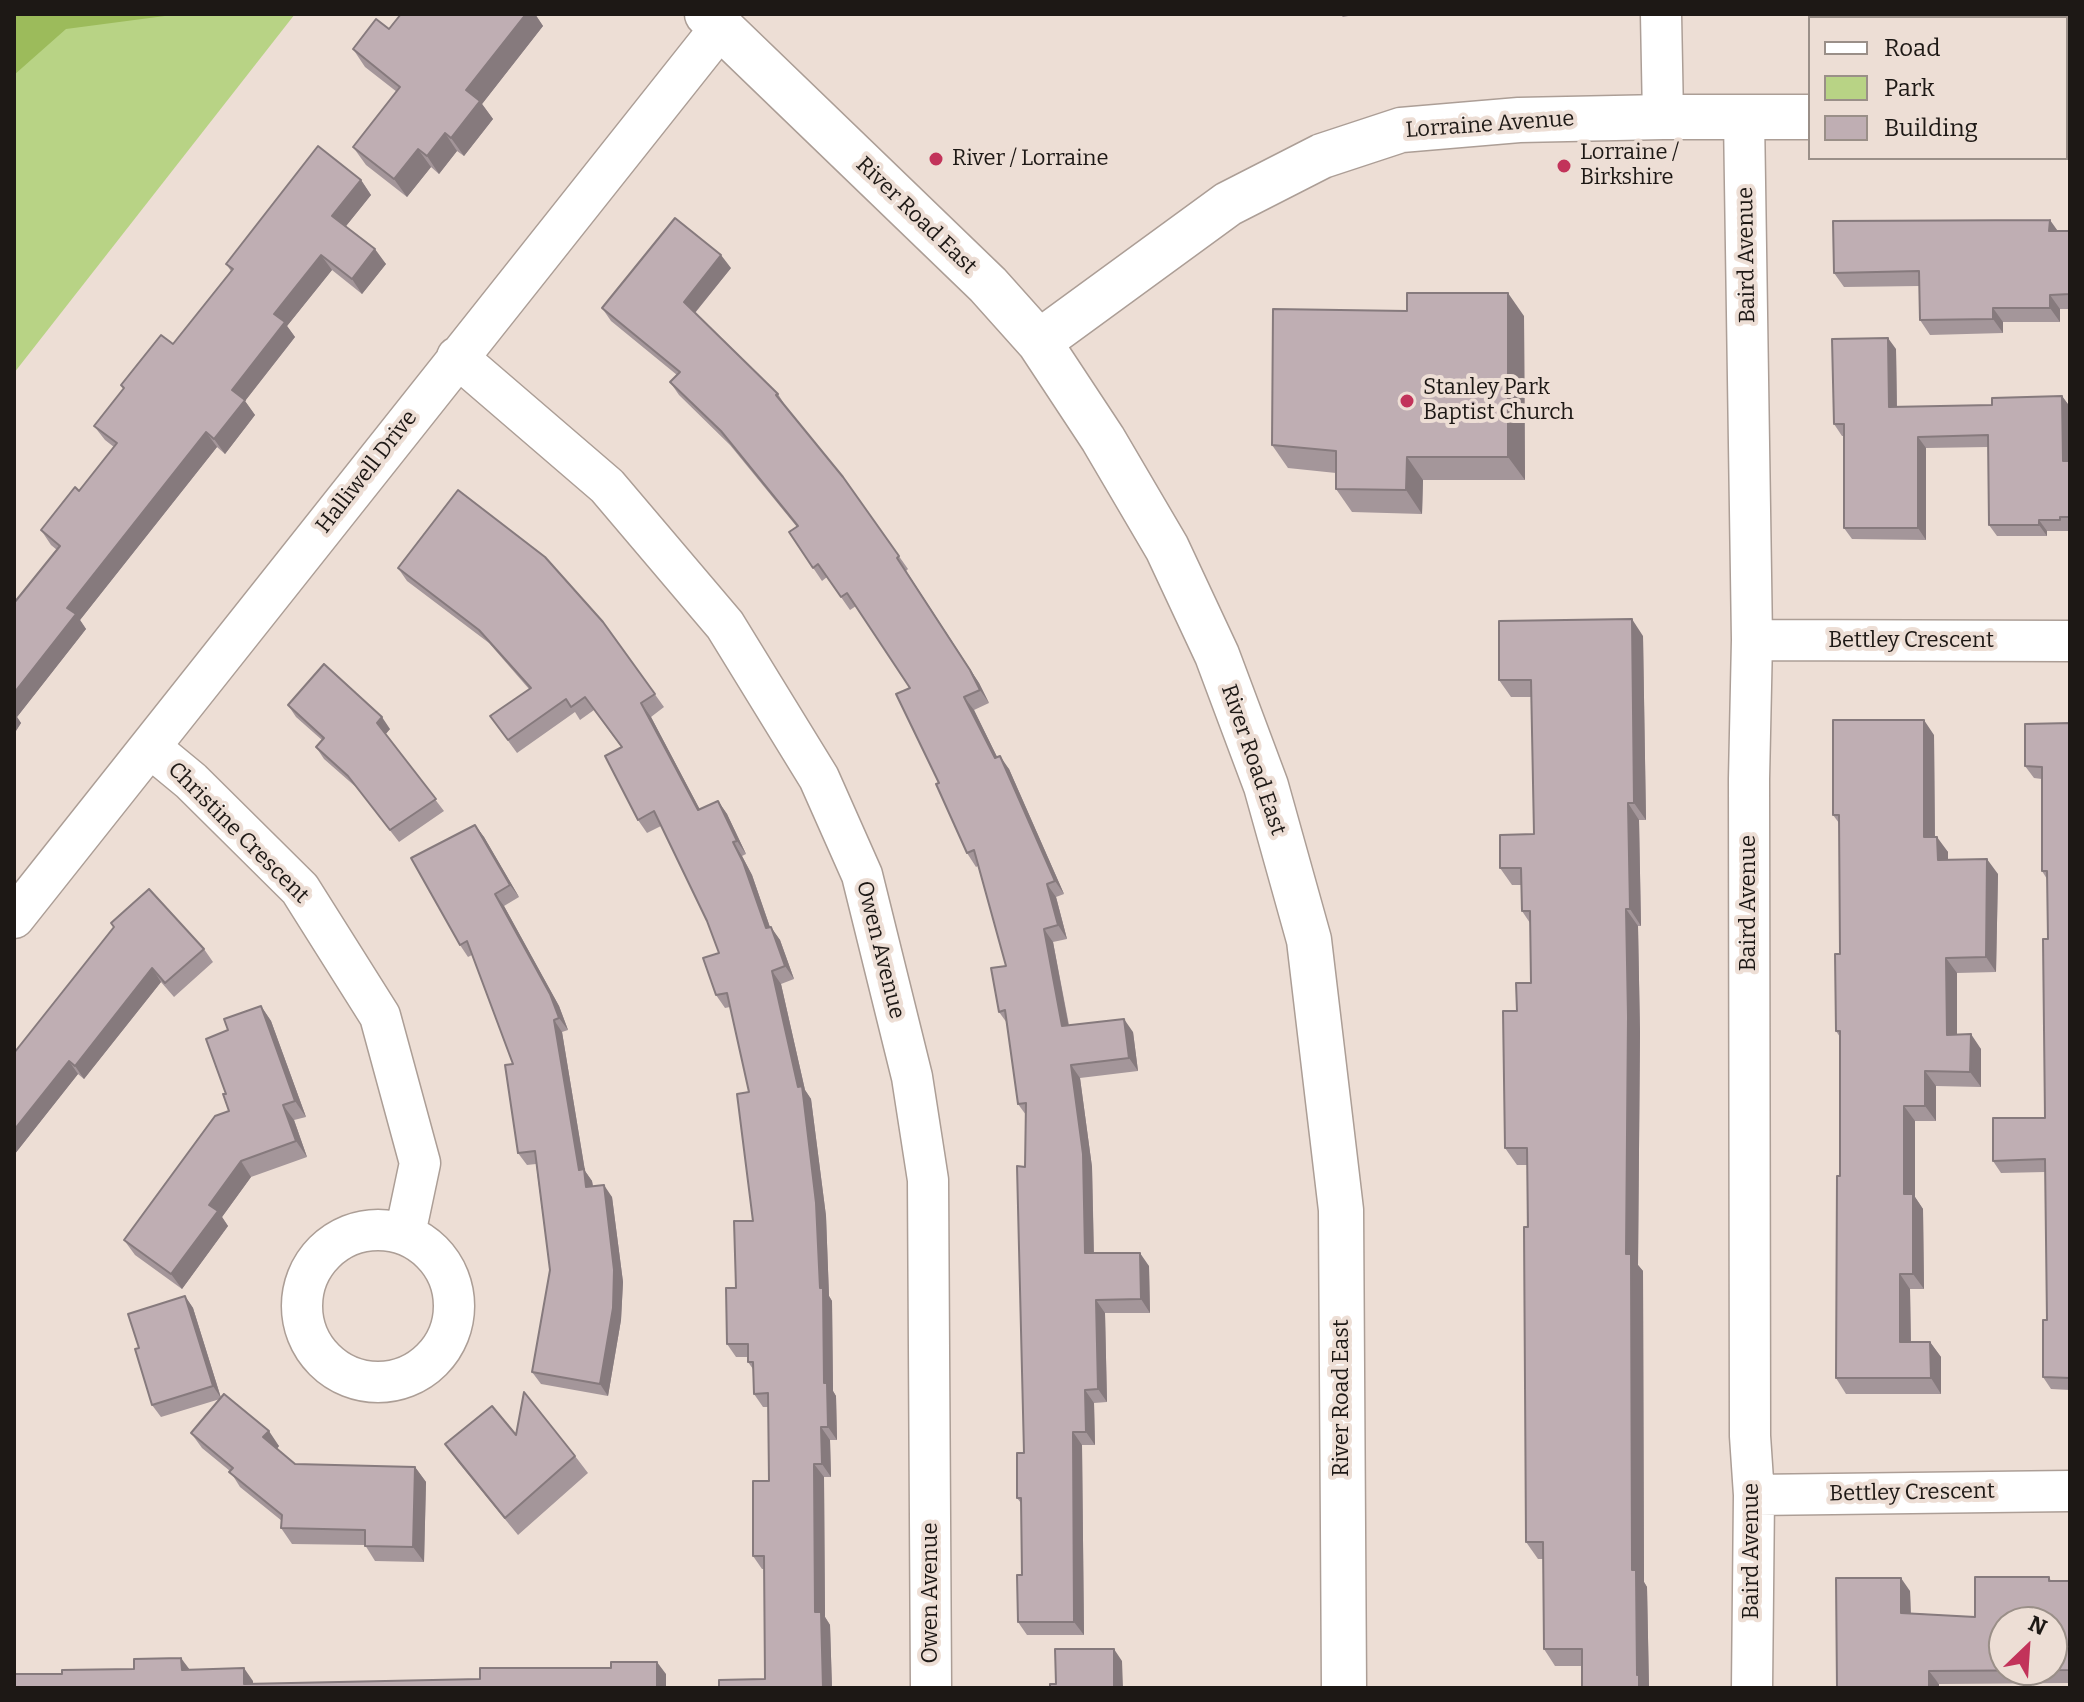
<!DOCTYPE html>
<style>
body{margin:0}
#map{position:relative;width:2084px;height:1702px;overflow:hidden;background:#edded5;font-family:Bitter,serif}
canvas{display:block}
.frame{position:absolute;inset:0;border:16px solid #1d1815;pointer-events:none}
.legend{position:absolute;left:1808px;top:16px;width:260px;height:144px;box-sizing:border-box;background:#edded5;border:2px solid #9a8f88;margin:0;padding:10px 14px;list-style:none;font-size:24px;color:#1d1815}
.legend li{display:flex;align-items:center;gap:16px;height:40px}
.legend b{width:40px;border:2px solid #9a8f88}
.north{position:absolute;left:1988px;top:1606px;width:80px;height:80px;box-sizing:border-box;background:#edded5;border:2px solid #9a8f88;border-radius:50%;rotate:25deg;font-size:22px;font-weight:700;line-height:32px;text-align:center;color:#1d1815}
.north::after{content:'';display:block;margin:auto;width:28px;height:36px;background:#c2335a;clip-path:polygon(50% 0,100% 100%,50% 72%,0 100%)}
</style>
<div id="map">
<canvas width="2084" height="1702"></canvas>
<div class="frame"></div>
<ul class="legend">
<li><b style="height:10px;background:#fff"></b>Road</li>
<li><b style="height:22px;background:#b8d385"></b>Park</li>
<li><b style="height:22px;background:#bfaeb3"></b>Building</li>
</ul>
<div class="north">N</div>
</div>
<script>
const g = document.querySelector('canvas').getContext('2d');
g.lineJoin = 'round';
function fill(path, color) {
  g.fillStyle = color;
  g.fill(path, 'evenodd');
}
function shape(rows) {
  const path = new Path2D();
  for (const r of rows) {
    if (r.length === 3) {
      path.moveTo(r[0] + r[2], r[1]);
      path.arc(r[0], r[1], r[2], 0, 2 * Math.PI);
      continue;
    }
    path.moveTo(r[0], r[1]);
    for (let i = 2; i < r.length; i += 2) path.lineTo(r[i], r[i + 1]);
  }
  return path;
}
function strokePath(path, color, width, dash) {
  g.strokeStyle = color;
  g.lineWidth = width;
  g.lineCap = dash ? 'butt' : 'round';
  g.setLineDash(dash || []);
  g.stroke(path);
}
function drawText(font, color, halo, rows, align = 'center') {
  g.font = font + ' Bitter,serif';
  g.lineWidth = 8;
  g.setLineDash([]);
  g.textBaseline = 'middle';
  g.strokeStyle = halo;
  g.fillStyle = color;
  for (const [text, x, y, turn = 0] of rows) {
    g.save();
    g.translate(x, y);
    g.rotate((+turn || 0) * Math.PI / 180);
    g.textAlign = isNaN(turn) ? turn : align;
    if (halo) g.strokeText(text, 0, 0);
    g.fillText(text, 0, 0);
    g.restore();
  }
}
const green = shape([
 [14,14,295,14,14,373]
]);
const forest = shape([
 [14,14,180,14,66,29,14,75]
]);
const street = shape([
 [1661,14,1663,117],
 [1744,117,1752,640,1749,779,1750,1436,1754,1495,1752,1688],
 [457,357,607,486,725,625,819,778,862,875,912,1077,928,1180,931,1688],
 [1752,640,2070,641],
 [151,748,191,781,300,889,380,1016,420,1163,405,1234],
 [14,918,721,27],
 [378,1306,76],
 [1754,1495,2070,1491]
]);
const secondary = shape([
 [707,14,988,285,1039,342,1103,439,1167,548,1217,655,1266,786,1309,940,1341,1210,1344,1688],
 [2066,118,2070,118],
 [1039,342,1228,204,1322,156,1401,130,1519,120,1663,117,1810,117]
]);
const wall = shape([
 [401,14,535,14,543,26,482,104,493,119,464,156,457,151,439,174,431,167,407,197,366,165,353,147,397,92,365,67,353,49,389,29],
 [1340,14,1359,14,1343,17],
 [361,180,371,195,346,226,386,264,362,294,332,270,287,326,295,337,245,401,255,415,225,454,217,447,80,620,86,629,17,717,21,723,14,734,14,603,57,550,51,545,41,530,79,491,114,447,105,440,94,426,124,388,121,385,173,344,231,271,226,264],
 [2057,231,2070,231,2070,309,2060,309,2060,322,2003,322,2003,333,1930,335,1920,320,1919,286,1844,287,1834,273],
 [731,268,695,313,778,394,786,407,843,477,908,569,906,571,979,683,989,703,974,710,997,757,1009,769,1064,894,1056,897,1067,939,1053,942,1069,1025,1133,1032,1138,1071,1080,1078,1092,1167,1094,1253,1149,1266,1150,1313,1105,1313,1107,1402,1094,1403,1095,1445,1082,1445,1084,1635,1027,1635,1018,1622,1022,1575,1021,1503,1017,1498,1024,1453,1026,1115,1018,1104,1007,1023,999,1012,1006,966,978,866,976,867,967,853,939,783,910,688,856,606,850,610,827,577,822,581,789,532,797,527,730,445,679,395,670,382,677,375,611,321,602,308],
 [1524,316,1525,480,1423,480,1422,514,1352,512,1336,489,1336,473,1288,468,1272,445],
 [1896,349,1897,407,1992,405,2062,396,2070,407,2070,529,2068,529,2068,531,2047,531,2047,536,1997,536,1989,525,1988,447,1926,448,1926,540,1852,539,1844,528,1844,436,1842,436,1834,424],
 [398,568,603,622,664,707,651,717,700,810,718,801,727,814,746,854,742,856,752,875,770,927,780,940,794,979,781,984,805,1090,811,1099,826,1216,829,1296,832,1301,833,1391,836,1396,837,1440,830,1440,831,1477,824,1477,825,1617,830,1625,832,1688,719,1688,765,1679,764,1569,762,1569,753,1556,769,1481,768,1407,763,1407,754,1394,753,1369,748,1362,748,1357,736,1357,727,1344,736,1288,753,1221,749,1092,730,1007,725,1008,716,995,719,953,707,921,661,826,647,833,638,820,622,748,594,710,580,720,575,712,517,753,490,716,529,689,489,643,407,581],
 [1643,636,1646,820,1639,820,1641,926,1638,926,1640,1033,1638,1265,1643,1271,1644,1582,1647,1587,1649,1688,1582,1688,1582,1666,1555,1666,1544,1649,1543,1559,1538,1559,1526,1542,1527,1165,1517,1165,1505,1148,1517,1011,1531,983,1530,923,1522,911,1521,885,1512,885,1500,868,1534,834,1531,697,1511,697,1499,680],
 [288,705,390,729,385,734,444,811,399,842,357,788,324,759,316,747,322,740,296,717],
 [2070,723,2070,1390,2051,1389,2043,1377,2047,1320,2045,1172,2001,1173,1993,1161,2045,1118,2048,939,2047,879,2042,871,2042,779,2034,778,2025,766],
 [1934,735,1935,837,1948,852,1948,860,1998,874,1996,972,1957,973,1957,1034,1981,1049,1981,1087,1936,1086,1936,1121,1915,1121,1915,1197,1923,1209,1924,1289,1910,1289,1911,1342,1930,1342,1941,1357,1941,1394,1846,1394,1836,1378,1840,1176,1840,1037,1836,1031,1840,954,1839,823,1833,815],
 [475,825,484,837,519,897,504,906,559,1006,568,1030,562,1032,585,1171,592,1181,593,1186,612,1197,623,1282,621,1320,608,1396,541,1384,532,1372,550,1270,536,1164,527,1165,518,1153,513,1064,472,955,468,957,460,945],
 [114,928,204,949,213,962,174,997,161,982,84,1079,78,1074,14,1155,14,1053],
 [261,1006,271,1021,306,1117,294,1120,307,1157,251,1177,222,1217,228,1226,182,1289,135,1255,124,1240,229,1111,226,1094,228,1030],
 [185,1296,193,1308,221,1398,279,1446,277,1449,295,1464,415,1467,426,1482,424,1562,375,1561,365,1545,292,1544,281,1528,282,1521,240,1487,230,1471,202,1448,191,1433,220,1399,161,1417,152,1405,139,1348],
 [516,1435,575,1456,588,1473,518,1535,458,1462,445,1444],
 [2049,1577,2051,1581,2070,1581,2070,1683,1939,1684,1836,1578,1910,1591,1911,1613,1975,1617]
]);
const shadedWall = shape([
 [526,14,535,14,543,26,482,104,493,119,464,156,451,138,466,90],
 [445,133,457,151,439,174,427,156],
 [418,149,431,167,407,197,394,179],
 [361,180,371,195,342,231,332,216],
 [2050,220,2060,234,2049,231],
 [375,249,386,264,362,294,352,279],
 [321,255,332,270,287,326,295,337,245,401,255,415,225,454,214,439,232,390,274,314],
 [721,255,731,268,693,315,684,302],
 [1508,293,1524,316,1525,480,1508,457],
 [2050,295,2060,309,2060,322,2050,308],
 [1993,308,2003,322,2003,333,1993,319],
 [1888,338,1896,349,1897,418,1889,407],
 [2062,396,2070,407,2070,471,2063,461],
 [206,432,217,447,80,620,86,629,17,717,21,723,14,734,14,693,67,608],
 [1918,437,1926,448,1926,540,1918,528],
 [1407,457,1423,480,1422,514,1406,490],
 [2039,520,2047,531,2047,536,2039,525],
 [906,571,979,683,989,703,980,690],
 [1632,619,1643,636,1646,820,1634,803],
 [964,697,974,710,1004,771,995,758],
 [641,703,651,717,707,823,698,810],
 [382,717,390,729,385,735,377,723],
 [1924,720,1934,735,1935,852,1924,837],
 [1000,756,1009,769,1064,894,1055,881],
 [718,801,727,814,746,854,737,841],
 [1628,803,1639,820,1641,926,1630,909],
 [475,825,484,837,519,897,510,885],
 [1937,837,1948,852,1948,875,1938,860],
 [733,842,742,856,752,875,775,942,766,928],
 [1987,859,1998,874,1996,972,1986,957],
 [1047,884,1056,897,1067,939,1058,925],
 [495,894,504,906,559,1006,568,1030,559,1018],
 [1626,909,1638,926,1640,1033,1638,1265,1643,1271,1644,1582,1647,1587,1649,1688,1639,1688,1637,1675,1632,1570,1626,1254],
 [771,927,780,940,794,979,785,966],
 [1044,929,1053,942,1071,1039,1062,1026],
 [1946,958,1957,973,1957,1050,1947,1035],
 [152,968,161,982,84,1079,75,1066],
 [772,971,781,984,805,1090,811,1099,826,1216,829,1296,832,1301,833,1391,836,1396,837,1440,828,1427,824,1383,820,1288,798,1087],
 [261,1006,271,1021,306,1117,295,1101],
 [1124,1019,1133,1032,1138,1071,1129,1058],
 [554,1020,562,1032,585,1171,592,1181,595,1199,586,1187,579,1170],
 [1971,1034,1981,1049,1981,1087,1970,1072],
 [69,1061,78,1074,14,1155,14,1130],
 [1071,1065,1080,1078,1092,1167,1094,1266,1085,1253],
 [1925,1071,1936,1086,1936,1121,1925,1106],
 [283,1105,294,1120,307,1157,296,1141],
 [1904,1106,1915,1121,1915,1197,1923,1209,1924,1289,1913,1274,1904,1194],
 [241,1161,251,1177,222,1217,228,1226,182,1289,171,1274,209,1205],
 [604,1185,612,1197,623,1282,621,1320,608,1396,600,1384],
 [1140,1253,1149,1266,1150,1313,1141,1299],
 [1900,1274,1910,1289,1911,1357,1900,1342],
 [185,1296,193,1308,221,1398,213,1386],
 [1096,1300,1105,1313,1107,1402,1098,1389],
 [1930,1342,1941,1357,1941,1394,1931,1378],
 [1085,1390,1094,1403,1095,1445,1086,1432],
 [821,1427,830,1440,831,1477,822,1464],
 [269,1431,279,1446,274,1452,263,1437],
 [1073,1432,1082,1445,1084,1635,1074,1622],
 [814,1464,824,1477,825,1617,830,1625,832,1688,823,1688,815,1612],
 [415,1467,426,1482,424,1562,413,1547],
 [1901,1578,1910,1591,1911,1626,1901,1613],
 [1114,1649,1122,1661,1123,1688,1114,1688],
 [181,1658,190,1670,182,1670],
 [657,1662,666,1674,666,1688,657,1688],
 [244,1668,253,1681,253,1688,244,1684],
 [1929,1671,1939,1684,1939,1688,1929,1688]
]);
const building = shape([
 [401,14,526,14,466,90,480,101,451,138,445,133,427,156,418,149,394,179,353,147,400,87,353,49,376,19,389,29,401,14],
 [318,146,361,180,332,216,375,249,352,279,321,255,274,314,285,322,232,390,245,400,214,439,206,432,67,608,76,614,14,693,14,603,60,546,41,530,75,487,79,491,117,443,94,426,124,388,121,385,161,335,173,344,233,269,226,264,318,146],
 [675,218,721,255,684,302,778,394,776,395,843,477,899,556,897,558,970,670,980,690,964,697,995,758,1000,756,1055,881,1047,884,1058,925,1044,929,1062,1026,1124,1019,1129,1058,1071,1065,1083,1154,1085,1253,1140,1253,1141,1299,1096,1300,1098,1389,1085,1390,1086,1432,1073,1432,1074,1622,1018,1622,1017,1575,1022,1575,1021,1498,1017,1498,1017,1453,1024,1453,1017,1166,1025,1167,1026,1103,1018,1104,1005,1010,999,1012,991,968,1006,966,974,850,967,853,936,784,939,783,896,694,910,688,847,593,841,597,818,564,813,568,789,532,798,526,721,431,670,382,680,372,602,308,675,218],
 [2050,220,2049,231,2070,231,2070,294,2050,295,2050,308,1993,308,1993,319,1920,320,1919,271,1834,273,1833,221,2050,220],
 [1407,293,1508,293,1508,457,1407,457,1406,490,1336,489,1336,451,1272,445,1273,309,1407,311,1407,293],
 [1888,338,1889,407,1992,405,1992,398,2062,396,2063,461,2070,461,2070,517,2060,517,2060,520,2039,520,2039,525,1989,525,1988,435,1918,437,1918,528,1844,528,1844,424,1834,424,1832,339,1888,338],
 [458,490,545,557,603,622,655,694,641,703,698,810,718,801,737,841,733,842,743,862,766,928,771,927,785,966,772,971,798,1087,802,1086,816,1203,820,1288,823,1288,824,1383,827,1383,828,1427,821,1427,822,1464,814,1464,815,1612,821,1612,823,1688,719,1688,719,1680,765,1679,764,1556,753,1556,753,1481,769,1481,768,1393,754,1394,753,1362,748,1362,748,1344,727,1344,726,1288,736,1288,734,1221,753,1221,737,1094,749,1092,727,993,716,995,703,958,719,953,707,921,654,811,638,820,605,756,622,747,585,697,571,707,566,699,508,740,490,716,531,688,479,630,398,568,458,490],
 [1632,619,1634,803,1628,803,1630,909,1626,909,1628,1016,1626,1254,1631,1254,1632,1570,1636,1570,1637,1675,1639,1675,1639,1688,1582,1688,1582,1649,1544,1649,1543,1542,1526,1542,1524,1227,1528,1227,1527,1148,1505,1148,1503,1011,1517,1011,1516,983,1531,983,1530,911,1522,911,1521,868,1500,868,1500,835,1534,834,1531,680,1499,680,1499,621,1632,619],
 [324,664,382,717,377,723,436,799,390,830,348,776,316,747,324,738,288,705,324,664],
 [1833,720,1924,720,1924,837,1937,837,1938,860,1987,859,1986,957,1946,958,1947,1035,1971,1034,1970,1072,1925,1071,1925,1106,1904,1106,1904,1194,1913,1194,1913,1274,1900,1274,1900,1342,1930,1342,1931,1378,1836,1378,1837,1176,1840,1176,1840,1031,1836,1031,1835,954,1840,954,1839,815,1833,815,1833,720],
 [2070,723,2070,1378,2043,1377,2043,1320,2047,1320,2045,1159,1993,1161,1993,1118,2045,1118,2043,939,2048,939,2047,871,2042,871,2042,767,2025,766,2025,724,2070,723],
 [475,825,510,885,495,894,550,994,559,1018,554,1020,579,1170,584,1169,586,1187,604,1185,614,1270,613,1308,600,1384,532,1372,550,1270,535,1151,518,1153,505,1065,513,1064,467,941,460,945,411,858,475,825],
 [149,889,204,949,165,983,152,968,75,1066,69,1061,14,1130,14,1053,114,927,111,923,149,889],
 [261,1006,295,1101,283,1105,296,1141,241,1161,209,1205,218,1211,171,1274,124,1240,215,1116,229,1111,223,1094,226,1094,206,1039,228,1030,224,1019,261,1006],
 [185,1296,213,1386,152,1405,135,1349,139,1348,128,1314,185,1296],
 [524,1392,575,1456,505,1518,445,1444,492,1406,516,1435,524,1392],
 [224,1394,269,1431,263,1437,295,1464,415,1467,413,1547,365,1546,365,1530,281,1528,282,1515,229,1472,233,1468,191,1433,224,1394],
 [1975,1577,2049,1577,2049,1581,2070,1581,2070,1670,1929,1671,1929,1688,1837,1688,1836,1578,1901,1578,1901,1613,1975,1617,1975,1577],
 [2004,1622,2052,1622,2052,1670,2004,1670,2004,1622],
 [1055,1649,1114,1649,1114,1688,1050,1688,1050,1684,1056,1684,1055,1649],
 [181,1658,182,1670,244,1668,244,1684,480,1679,480,1668,611,1668,611,1662,657,1662,657,1688,14,1688,14,1674,62,1674,62,1670,134,1669,134,1659,181,1658]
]);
const markers = [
 [936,159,8,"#c2335a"],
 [1564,166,8,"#c2335a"],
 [1407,401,8,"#c2335a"]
];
const streetNames = [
 ["Lorraine Avenue",1490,125,-4],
 ["River Road East",916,216,44],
 ["Baird Avenue",1747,255,-91],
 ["Halliwell Drive",367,472,-52],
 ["Bettley Crescent",1911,641],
 ["River Road East",1253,760,71],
 ["Christine Crescent",238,833,45],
 ["Baird Avenue",1749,903,-90],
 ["Owen Avenue",880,950,76],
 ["River Road East",1342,1398,-90],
 ["Bettley Crescent",1912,1493,-1],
 ["Baird Avenue",1752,1551,-90],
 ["Owen Avenue",931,1593,-90]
];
const poiNames = [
 ["Lorraine /",1580,153],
 ["Birkshire",1580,178],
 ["River / Lorraine",952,159],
 ["Stanley Park",1423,388],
 ["Baptist Church",1423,413]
];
fill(green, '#b8d385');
fill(forest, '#9cbb5b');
strokePath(street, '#ac9e96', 43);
strokePath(secondary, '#ac9e96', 47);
strokePath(street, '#fff', 40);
strokePath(secondary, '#fff', 44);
fill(wall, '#a4969a');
fill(shadedWall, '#867a7d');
fill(building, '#bfaeb3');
strokePath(building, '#867a7d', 2);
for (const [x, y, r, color] of markers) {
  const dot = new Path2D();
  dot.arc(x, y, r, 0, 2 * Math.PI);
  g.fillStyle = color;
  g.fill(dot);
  strokePath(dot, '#edded5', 3);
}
drawText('22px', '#1d1815', '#edded5', streetNames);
drawText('22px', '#1d1815', '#edded5', poiNames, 'left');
</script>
